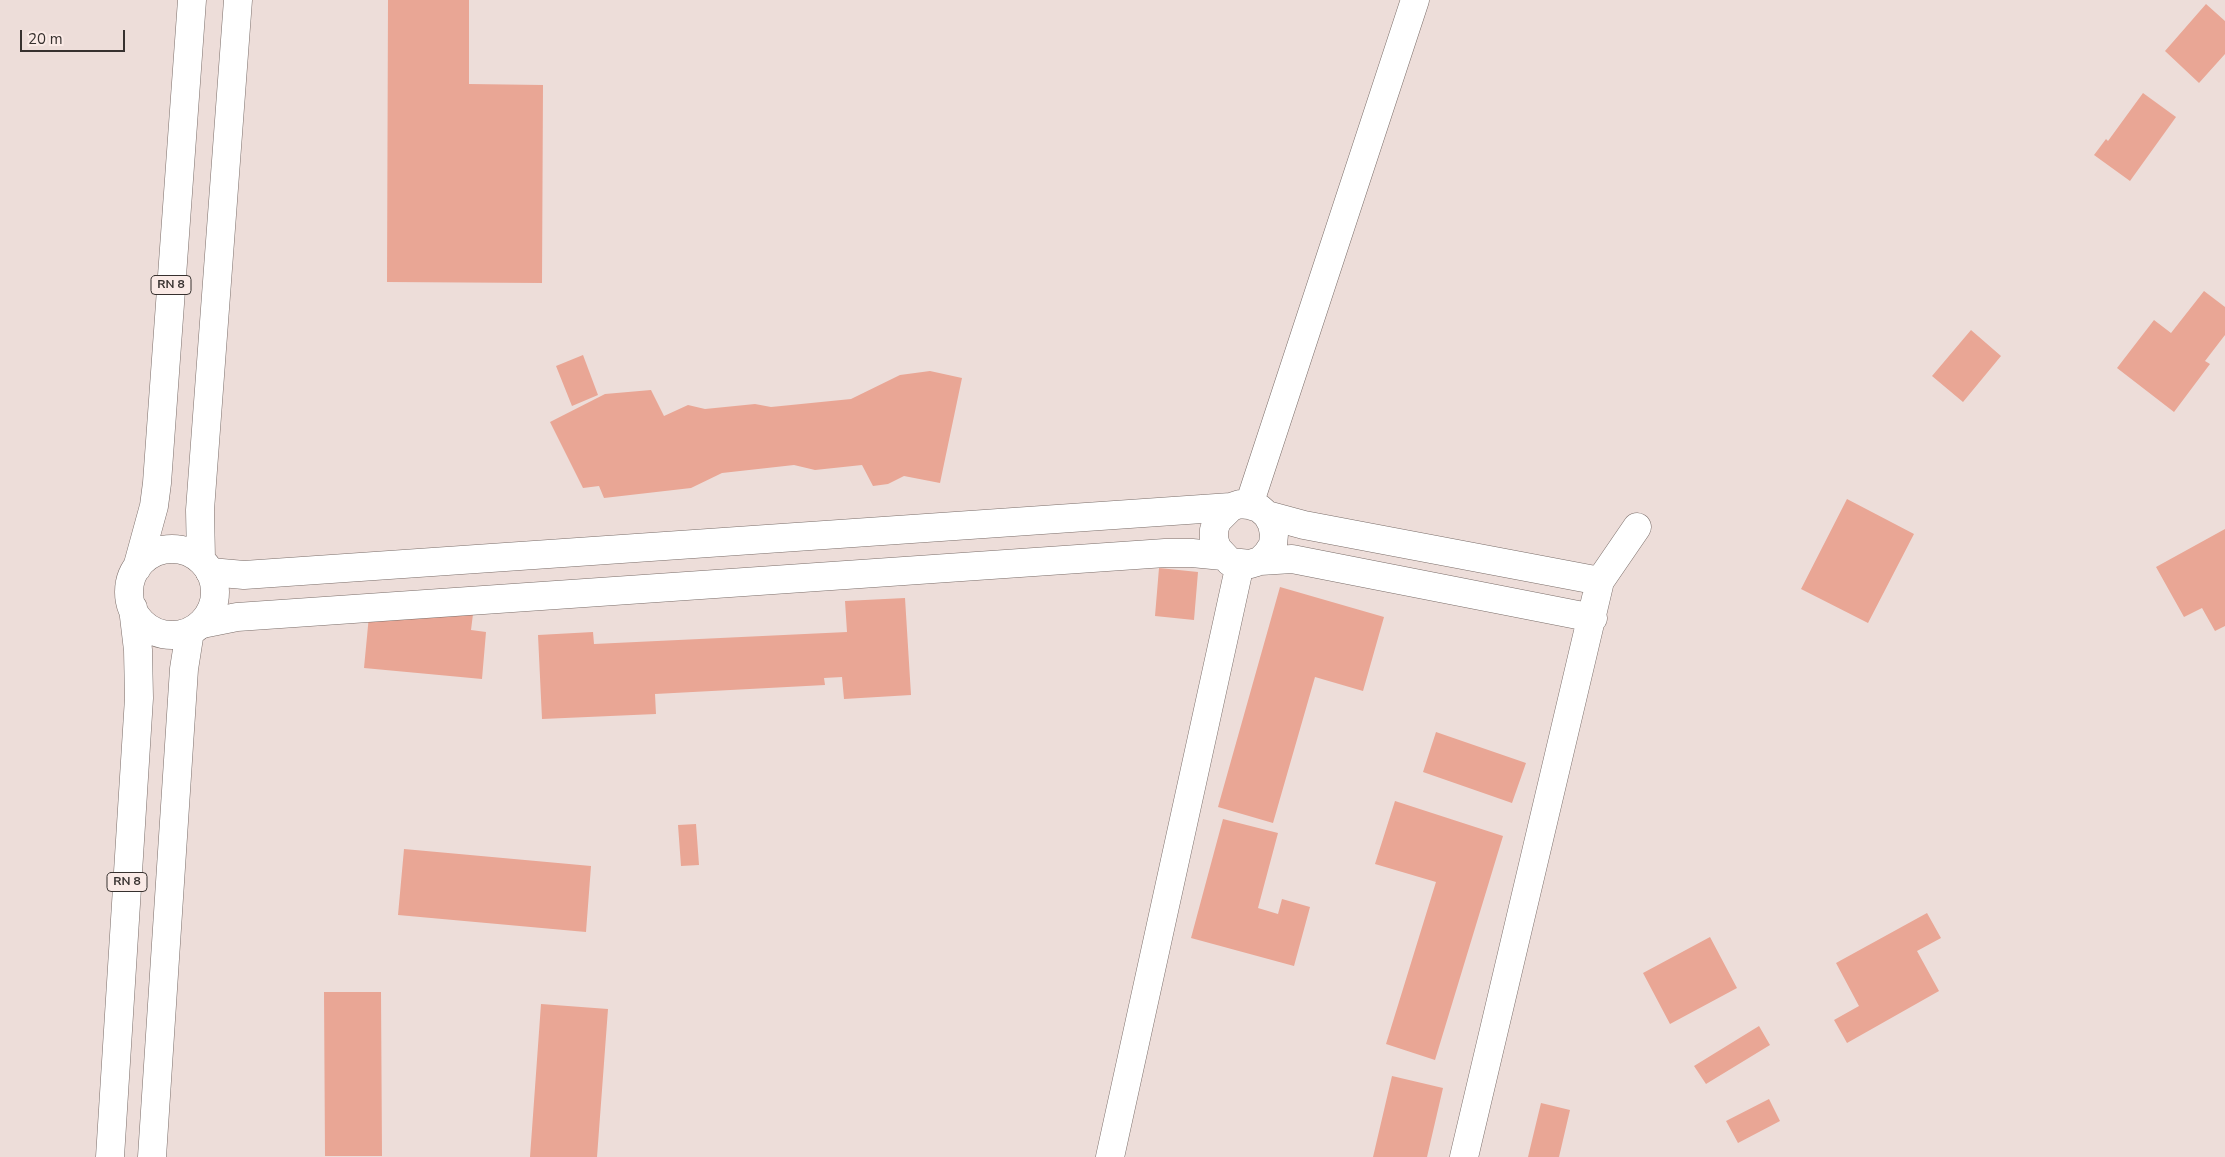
<!DOCTYPE html>
<style>
body{margin:0}
#map{position:relative;width:2225px;height:1157px;overflow:hidden;background:#edddd9;font-family:"Nunito Sans",sans-serif}
canvas{display:block}
.scale{position:absolute;left:20px;top:30px;width:105px;height:22px;box-sizing:border-box;border:2px solid #37312f;border-top:0;padding-left:6px;font-size:15px;line-height:18px;white-space:nowrap;color:#37312f;-webkit-text-stroke:4px #faeae6;paint-order:stroke}
</style>
<div id="map">
<canvas width="2225" height="1157"></canvas>
<div class="scale">20 m</div>
</div>
<script>
const g = document.querySelector('canvas').getContext('2d');
g.lineJoin = 'round';
function fill(path, color) {
  g.fillStyle = color;
  g.fill(path, 'evenodd');
}
function shape(rows) {
  const path = new Path2D();
  for (const r of rows) {
    if (r.length === 3) {
      path.moveTo(r[0] + r[2], r[1]);
      path.arc(r[0], r[1], r[2], 0, 2 * Math.PI);
      continue;
    }
    path.moveTo(r[0], r[1]);
    for (let i = 2; i < r.length; i += 2) path.lineTo(r[i], r[i + 1]);
  }
  return path;
}
function strokePath(path, color, width, dash) {
  g.strokeStyle = color;
  g.lineWidth = width;
  g.lineCap = dash ? 'butt' : 'round';
  g.setLineDash(dash || []);
  g.stroke(path);
}
function drawText(font, color, halo, rows, align = 'center') {
  g.font = font + ' "Nunito Sans",sans-serif';
  g.lineWidth = 4;
  g.setLineDash([]);
  g.textBaseline = 'middle';
  g.strokeStyle = halo;
  g.fillStyle = color;
  for (const [text, x, y, turn = 0] of rows) {
    g.save();
    g.translate(x, y);
    g.rotate((+turn || 0) * Math.PI / 180);
    g.textAlign = isNaN(turn) ? turn : align;
    if (halo) g.strokeText(text, 0, 0);
    g.fillText(text, 0, 0);
    g.restore();
  }
}
const building = shape([
 [388,0,469,0,469,84,543,85,542,283,387,282],
 [2206,4,2225,21,2225,54,2199,83,2165,51],
 [2143,93,2176,117,2130,181,2094,155,2106,139,2108,141],
 [2204,291,2225,307,2225,335,2205,361,2210,364,2174,412,2117,368,2154,320,2171,333],
 [1971,330,2001,356,1963,402,1932,376],
 [583,355,598,395,572,406,556,366],
 [930,371,962,378,940,483,904,476,888,484,873,486,862,465,815,470,794,465,722,473,691,488,604,498,599,486,583,488,550,422,605,394,651,390,664,416,688,405,705,409,755,404,771,407,851,399,900,375],
 [1847,499,1914,534,1868,623,1801,589],
 [2225,529,2225,626,2215,631,2202,608,2184,617,2156,567],
 [1159,568,1198,572,1194,620,1155,616],
 [1280,587,1384,617,1363,691,1315,677,1273,823,1218,807],
 [905,598,911,695,844,699,842,677,824,678,825,685,655,694,656,714,542,719,538,635,593,632,594,644,847,632,845,601],
 [370,605,473,614,471,630,486,632,482,679,364,668],
 [1436,732,1526,763,1512,803,1423,772],
 [1395,801,1503,836,1435,1060,1386,1044,1436,882,1375,864],
 [1223,819,1278,833,1258,908,1278,914,1282,899,1310,907,1294,966,1191,938],
 [696,824,699,865,681,866,678,825],
 [404,849,591,866,586,932,398,915],
 [1927,913,1941,938,1917,951,1939,991,1847,1043,1834,1020,1859,1006,1836,963],
 [1710,937,1737,988,1670,1024,1643,973],
 [324,992,381,992,382,1156,325,1156],
 [541,1004,608,1009,597,1157,530,1157],
 [1759,1026,1770,1045,1706,1084,1694,1066],
 [1392,1076,1443,1088,1427,1157,1373,1157],
 [1769,1099,1780,1121,1738,1143,1726,1121],
 [1541,1103,1570,1110,1559,1157,1528,1157]
]);
const minor = shape([
 [1249,505,1415,0],
 [1267,515,1304,525,1600,581],
 [1260,561,1267,554,1273,545,1274,534,1272,524,1267,515,1259,508,1249,505,1240,504,1231,507,1217,521,1214,530,1214,539,1217,548,1230,562,1250,564,1260,561,1292,559,1593,618],
 [210,572,244,575,1231,507],
 [202,624,237,617,1165,553,1192,553,1223,556],
 [1110,1157,1240,564],
 [1464,1157,1600,581,1637,527]
]);
const major = shape([
 [172,592,43],
 [201,559,200,510,238,0],
 [137,568,154,506,157,483,192,0],
 [110,1157,139,698,138,650,133,608],
 [152,1157,184,669,190,631]
]);
const shields = [
 [171,285,40],
 [127,882,40]
];
const shieldNames = [
 ["RN 8",171,285],
 ["RN 8",127,882]
];
fill(building, '#e9a695');
strokePath(minor, '#7a6d69', 29);
strokePath(major, '#7a6d69', 29);
strokePath(minor, '#fff', 28);
strokePath(major, '#fff', 28);
for (const [x, y, w] of shields) {
  const box = new Path2D();
  box.roundRect(x - w / 2, y - 9.5, w, 19, 4);
  g.fillStyle = '#faeae6';
  g.fill(box);
  strokePath(box, '#37312f', 1);
}
drawText('bold 12px', '#37312f', null, shieldNames);
</script>
